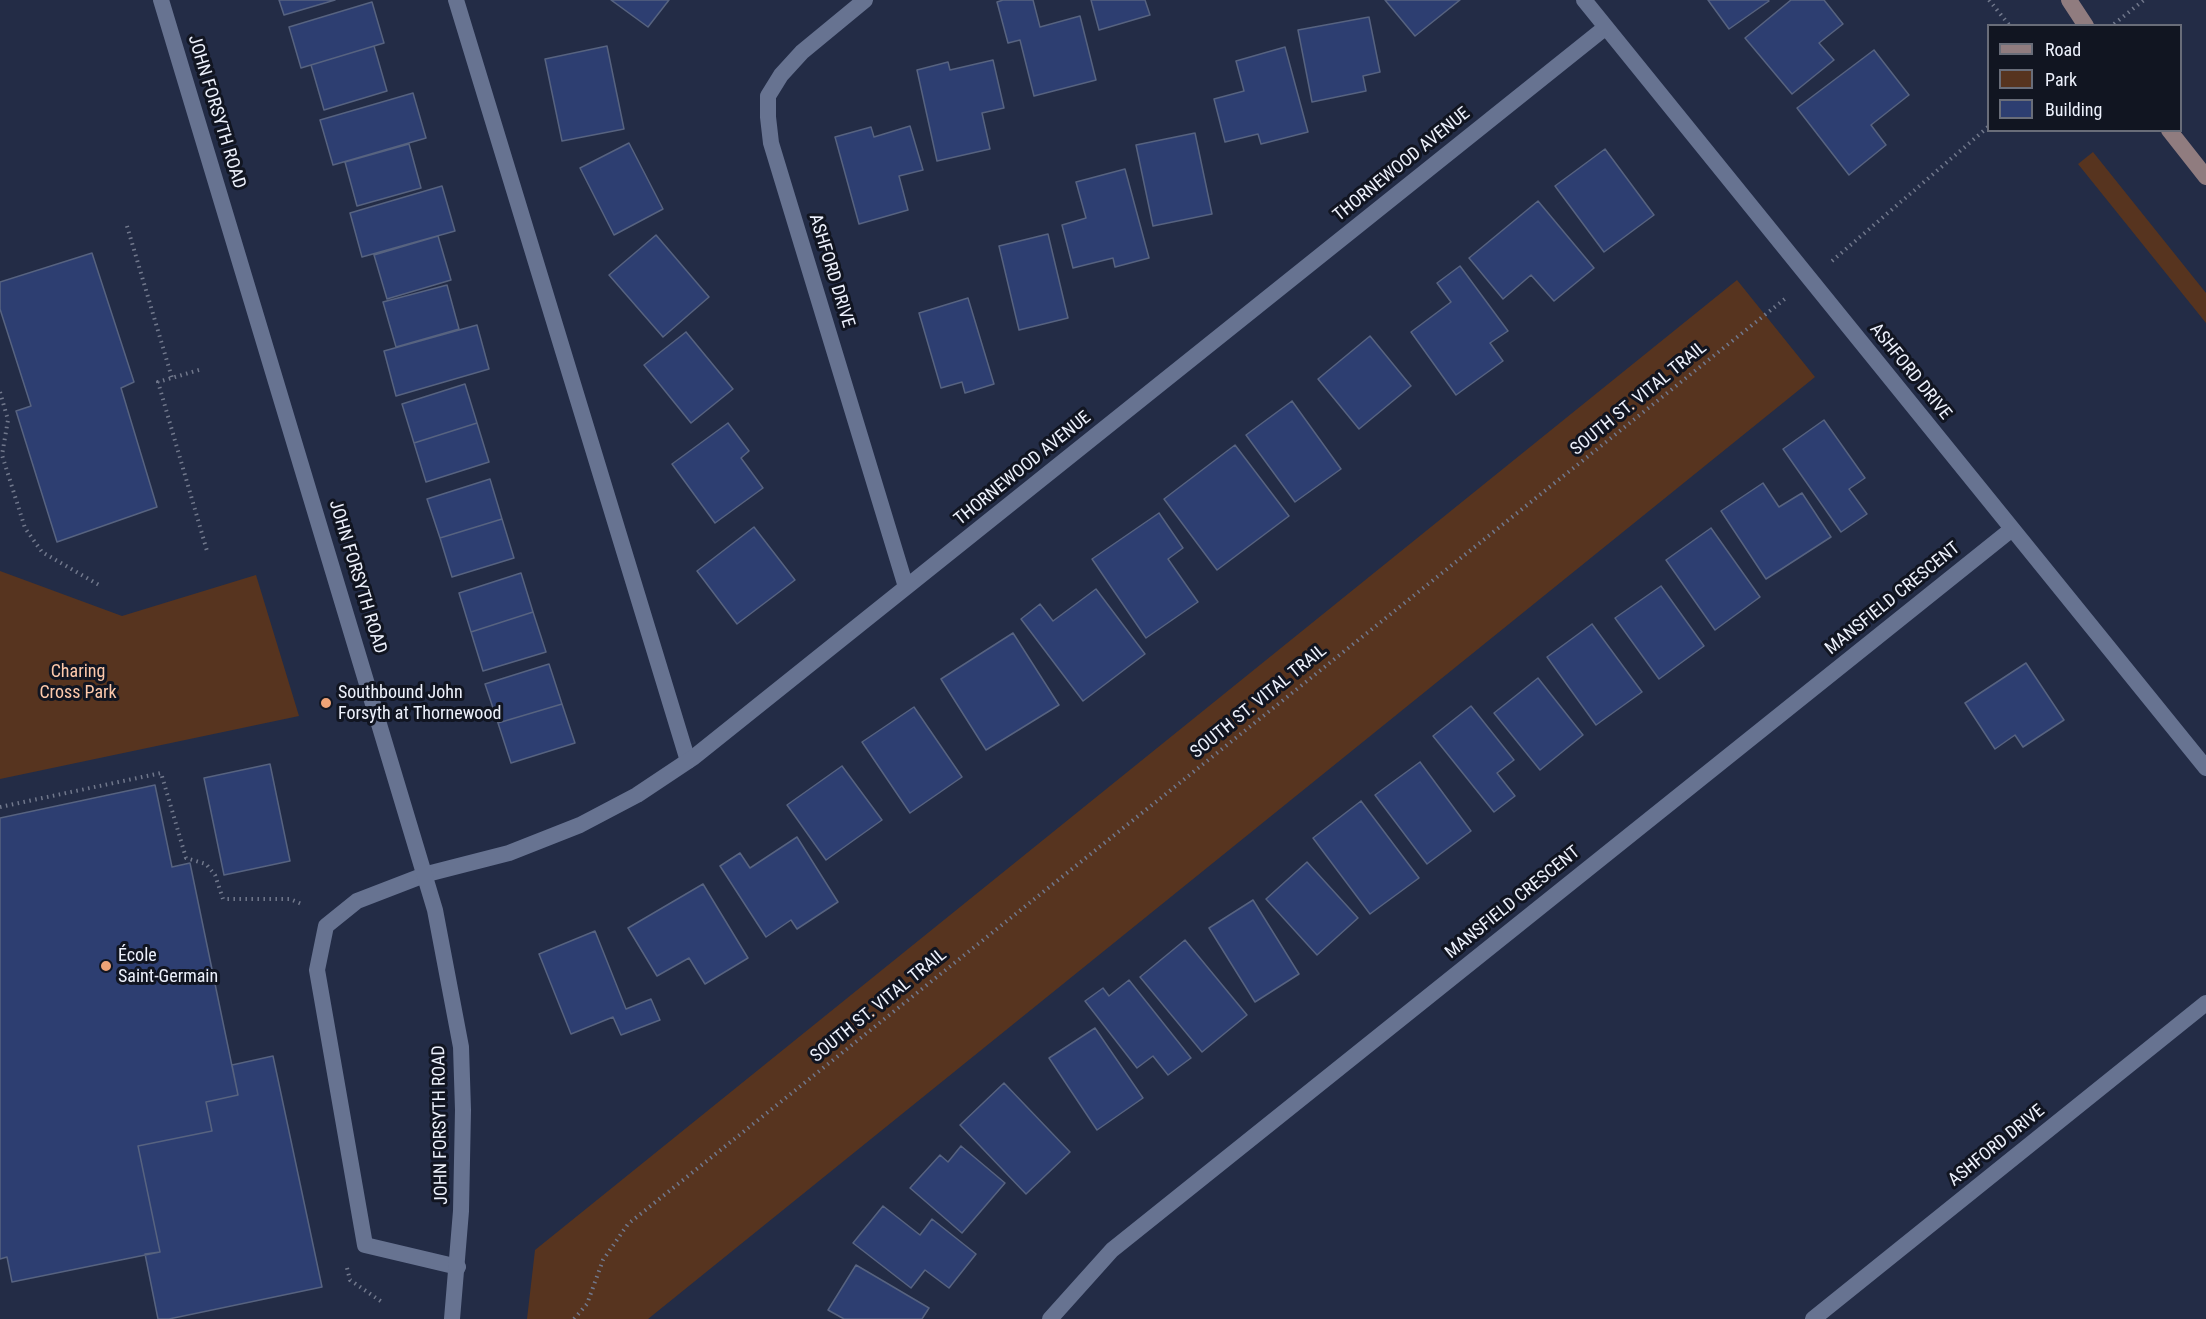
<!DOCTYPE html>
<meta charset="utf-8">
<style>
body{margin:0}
#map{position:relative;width:2206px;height:1319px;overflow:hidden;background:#232c46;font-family:"Roboto Condensed",sans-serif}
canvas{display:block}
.legend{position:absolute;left:1987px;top:24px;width:195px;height:108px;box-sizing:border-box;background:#111521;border:2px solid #696d79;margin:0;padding:8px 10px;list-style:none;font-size:18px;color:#edf1fc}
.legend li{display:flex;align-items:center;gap:12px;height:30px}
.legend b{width:30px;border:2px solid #696d79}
</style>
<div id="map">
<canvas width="2206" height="1319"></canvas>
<ul class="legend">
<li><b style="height:8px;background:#907c7f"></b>Road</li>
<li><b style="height:16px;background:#57341f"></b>Park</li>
<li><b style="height:16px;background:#2d3e71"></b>Building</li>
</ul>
</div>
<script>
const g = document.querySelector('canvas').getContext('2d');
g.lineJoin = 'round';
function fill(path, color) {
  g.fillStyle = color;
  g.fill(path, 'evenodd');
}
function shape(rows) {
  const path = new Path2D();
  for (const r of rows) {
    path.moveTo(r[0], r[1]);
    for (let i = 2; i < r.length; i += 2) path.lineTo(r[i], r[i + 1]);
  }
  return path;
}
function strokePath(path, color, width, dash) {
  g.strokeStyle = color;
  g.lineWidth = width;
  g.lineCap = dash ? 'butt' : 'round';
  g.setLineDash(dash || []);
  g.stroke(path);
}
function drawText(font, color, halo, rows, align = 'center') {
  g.font = font + ' "Roboto Condensed",sans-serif';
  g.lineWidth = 6;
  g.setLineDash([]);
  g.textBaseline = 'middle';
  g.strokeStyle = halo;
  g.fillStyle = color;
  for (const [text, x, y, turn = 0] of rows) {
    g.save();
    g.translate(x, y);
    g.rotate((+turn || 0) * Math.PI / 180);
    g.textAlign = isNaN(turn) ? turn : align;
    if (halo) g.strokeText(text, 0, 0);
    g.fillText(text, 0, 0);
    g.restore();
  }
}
const green = shape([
 [2093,152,2206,293,2206,323,2078,164],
 [1737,280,1815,377,648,1319,527,1319,535,1250],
 [0,571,122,616,256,575,299,716,0,779]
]);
const building = shape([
 [279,0,335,0,284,15,279,0],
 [611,0,669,0,648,27,611,0],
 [1003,0,1033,0,1040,27,1080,16,1096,80,1034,96,1020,40,1008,43,997,2,1003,0],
 [1091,0,1145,0,1150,15,1099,30,1091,0],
 [1385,0,1460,0,1415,36,1385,0],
 [1708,0,1768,0,1769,1,1729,29,1708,0],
 [1791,0,1824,0,1843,24,1819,43,1834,60,1792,94,1745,38,1791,0],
 [372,2,384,43,301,68,289,27,372,2],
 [1369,17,1380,72,1363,76,1366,91,1312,102,1298,30,1369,17],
 [374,46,387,91,324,110,311,65,374,46],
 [607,46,624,129,562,141,545,59,607,46],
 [1285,47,1308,132,1261,144,1258,134,1225,142,1214,99,1244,91,1236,61,1285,47],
 [1874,50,1909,95,1871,125,1886,145,1849,175,1797,108,1874,50],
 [993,60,1004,108,982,113,990,149,937,161,917,70,948,62,950,70,993,60],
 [413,93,426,138,333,165,320,120,413,93],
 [910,126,923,170,899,176,908,210,859,224,835,137,871,127,874,137,910,126],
 [1195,133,1212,214,1153,226,1136,145,1195,133],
 [629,143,663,209,614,235,580,168,629,143],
 [409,144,421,188,357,206,345,162,409,144],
 [1605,149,1654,215,1604,252,1555,186,1605,149],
 [1125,169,1149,258,1115,267,1113,258,1073,268,1062,225,1086,218,1076,182,1125,169],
 [442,186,455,231,362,257,350,213,442,186],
 [1538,201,1594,268,1554,301,1531,275,1503,299,1469,258,1538,201],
 [1048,234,1068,318,1019,330,999,246,1048,234],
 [656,235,709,297,663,337,609,275,656,235],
 [438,236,451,280,387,299,374,255,438,236],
 [92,253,134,382,121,388,157,507,57,542,16,411,31,406,0,309,0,282,92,253],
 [1460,266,1508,331,1490,343,1503,361,1456,395,1411,332,1451,302,1437,283,1460,266],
 [447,285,459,329,396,347,383,302,447,285],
 [968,298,994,384,965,393,962,382,941,388,919,313,968,298],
 [477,325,489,369,396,396,384,351,477,325],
 [686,332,733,389,691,423,644,365,686,332],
 [1370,336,1411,386,1359,429,1318,379,1370,336],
 [465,384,477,423,414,443,402,404,465,384],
 [1292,401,1341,469,1295,502,1246,435,1292,401],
 [1824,420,1865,478,1849,489,1867,514,1841,532,1783,449,1824,420],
 [477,423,489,462,426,482,414,443,477,423],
 [728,423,749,451,741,458,763,488,715,523,672,464,728,423],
 [1235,445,1289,516,1217,570,1164,499,1235,445],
 [490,479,502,519,440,538,427,499,490,479],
 [1763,483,1779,507,1802,493,1831,537,1766,579,1721,511,1763,483],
 [1159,513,1183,548,1168,559,1198,602,1146,638,1092,559,1159,513],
 [502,519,514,558,452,577,440,538,502,519],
 [754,527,795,580,737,624,697,571,754,527],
 [1711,528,1760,597,1715,630,1666,560,1711,528],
 [521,573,533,612,471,632,459,593,521,573],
 [1661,586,1704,646,1659,679,1615,618,1661,586],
 [1096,589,1145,654,1083,701,1021,619,1040,604,1053,621,1096,589],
 [533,612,546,652,483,671,471,632,533,612],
 [1592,624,1642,692,1596,725,1547,657,1592,624],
 [1013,633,1059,705,986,750,941,679,1013,633],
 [2026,663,2064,720,2023,747,2015,735,1995,749,1965,703,2026,663],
 [549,664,562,704,498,723,485,684,549,664],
 [1538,678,1583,735,1540,770,1494,713,1538,678],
 [562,704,575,743,511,763,498,723,562,704],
 [1471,706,1514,760,1497,773,1515,796,1494,812,1433,736,1471,706],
 [914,707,962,777,910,813,862,742,914,707],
 [1420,762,1471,831,1427,864,1375,795,1420,762],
 [270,764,290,861,224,875,204,778,270,764],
 [842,766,882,820,826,860,787,805,842,766],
 [155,785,172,867,190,863,238,1095,206,1102,212,1131,138,1146,160,1252,12,1282,7,1257,0,1259,0,818,155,785],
 [1361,801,1419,878,1370,914,1313,838,1361,801],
 [797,837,838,902,797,929,791,920,766,937,720,866,740,853,750,868,797,837],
 [1307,862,1358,918,1317,955,1266,899,1307,862],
 [703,884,748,958,705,984,689,958,657,976,628,928,703,884],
 [1253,900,1299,974,1255,1002,1209,928,1253,900],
 [595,931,626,1009,651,999,660,1020,621,1035,613,1017,571,1034,539,954,595,931],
 [1185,940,1247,1015,1202,1052,1140,977,1185,940],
 [1129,980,1191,1058,1168,1075,1153,1056,1137,1068,1085,1001,1103,988,1109,996,1129,980],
 [1095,1028,1143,1098,1097,1130,1049,1058,1095,1028],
 [273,1056,322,1287,169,1319,158,1319,145,1254,160,1252,138,1146,212,1131,206,1102,238,1095,232,1065,273,1056],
 [1004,1083,1070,1152,1026,1194,960,1125,1004,1083],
 [961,1146,1005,1183,962,1233,910,1188,940,1155,948,1162,961,1146],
 [883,1206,920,1235,932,1219,976,1254,949,1288,925,1270,911,1288,853,1243,883,1206],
 [856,1265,929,1308,922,1319,844,1319,828,1310,856,1265]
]);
const path = shape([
 [1989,0,2010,26],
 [2114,24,2144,0],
 [127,226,172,378],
 [1832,261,1988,127],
 [199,370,158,382,207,551],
 [0,392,8,420,2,455,25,528,42,552,99,585],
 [0,807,161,773,186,858,206,864,215,875,223,899,290,899,304,905],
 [347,1268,350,1280,382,1302],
 [574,1319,587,1304,603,1260,628,1224,1786,298]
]);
const service = shape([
 [456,0,688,761],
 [427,874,357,901,326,926,317,970,365,1245,458,1267]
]);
const minor = shape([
 [865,0,802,52,781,75,768,96,768,117,771,143,906,587],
 [1584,0,2206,768],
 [427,874,509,853,580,825,637,795,694,757,1606,27],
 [1050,1319,1112,1250,2012,529],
 [1813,1319,2206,1003]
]);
const tertiary = shape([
 [161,0,435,910,461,1047,463,1110,461,1211,452,1319]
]);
const secondary = shape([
 [2069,0,2086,26],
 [2169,130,2206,177]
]);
const markers = [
 [326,703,6,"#efa376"],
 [106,966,6,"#efa376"]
];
const streetNames = [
 ["JOHN FORSYTH ROAD",216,112,73],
 ["THORNEWOOD AVENUE",1402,165,-39],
 ["ASHFORD DRIVE",831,271,73],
 ["ASHFORD DRIVE",1910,372,51],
 ["SOUTH ST. VITAL TRAIL",1639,399,-39],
 ["THORNEWOOD AVENUE",1023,469,-39],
 ["JOHN FORSYTH ROAD",357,577,73],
 ["MANSFIELD CRESCENT",1893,599,-39],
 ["SOUTH ST. VITAL TRAIL",1259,702,-39],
 ["MANSFIELD CRESCENT",1513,903,-39],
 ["SOUTH ST. VITAL TRAIL",879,1006,-39],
 ["JOHN FORSYTH ROAD",441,1125,-91],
 ["ASHFORD DRIVE",1997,1146,-39]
];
const parkNames = [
 ["Charing",78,672],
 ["Cross Park",78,693]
];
const poiNames = [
 ["Southbound John",338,693],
 ["Forsyth at Thornewood",338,714],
 ["École",118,956],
 ["Saint-Germain",118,977]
];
fill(green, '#57341f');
fill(building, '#2d3e71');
strokePath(building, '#576380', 1.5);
strokePath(path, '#71788c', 4, [1.5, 4.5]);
strokePath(service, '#677391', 16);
strokePath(minor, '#677391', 16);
strokePath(tertiary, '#677391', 16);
strokePath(secondary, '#907c7f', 16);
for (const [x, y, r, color] of markers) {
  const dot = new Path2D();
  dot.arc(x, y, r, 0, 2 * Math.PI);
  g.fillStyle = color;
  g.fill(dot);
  strokePath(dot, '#111521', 2);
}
drawText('18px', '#edf1fc', '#111521', streetNames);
drawText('18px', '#fec9ab', '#111521', parkNames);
drawText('18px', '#edf1fc', '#111521', poiNames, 'left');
</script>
